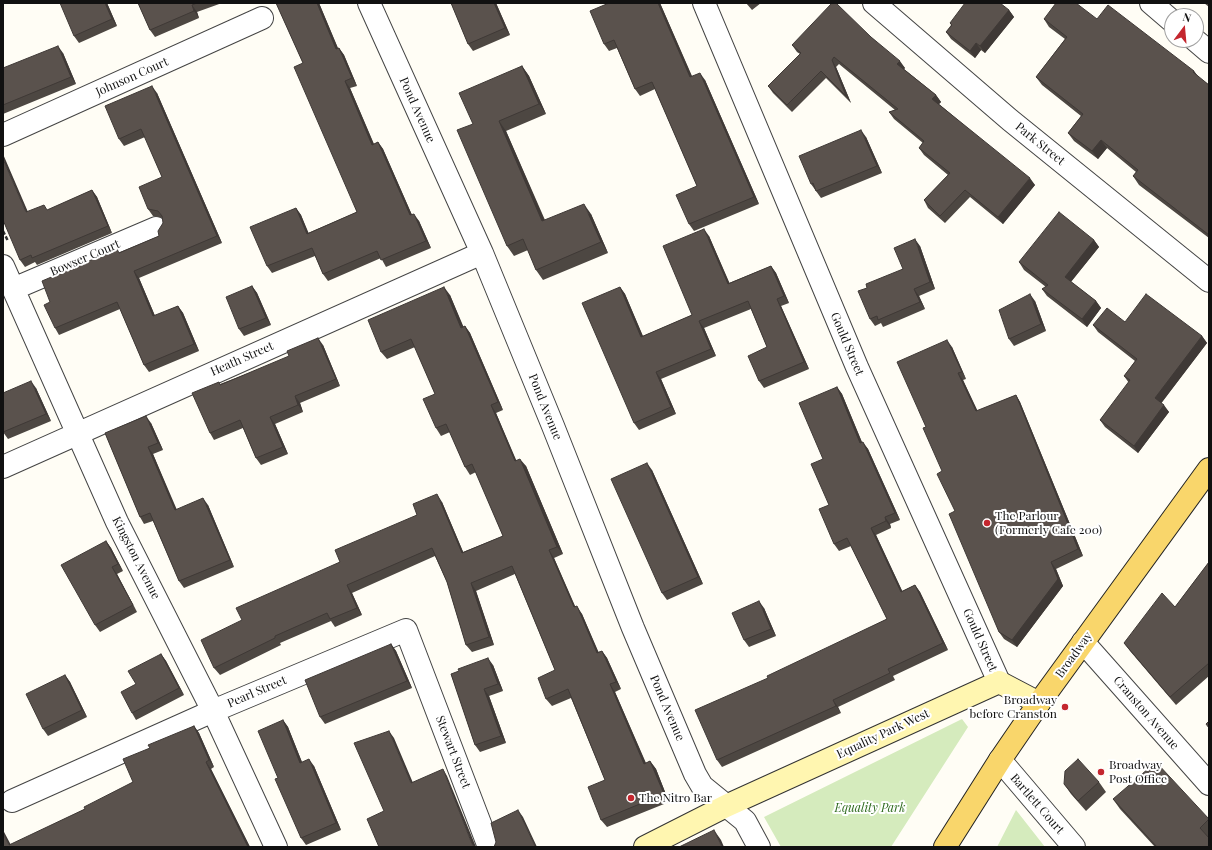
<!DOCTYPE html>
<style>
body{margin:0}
#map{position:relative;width:1212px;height:850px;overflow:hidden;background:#fffdf5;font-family:"Playfair Display",serif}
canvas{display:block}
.frame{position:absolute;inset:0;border:4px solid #111;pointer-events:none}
.north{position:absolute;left:1164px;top:8px;width:40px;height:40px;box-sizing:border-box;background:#fff;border:1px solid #a0a0a0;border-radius:50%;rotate:16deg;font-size:11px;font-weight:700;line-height:16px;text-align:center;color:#111}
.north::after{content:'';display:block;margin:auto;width:14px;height:18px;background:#c4262e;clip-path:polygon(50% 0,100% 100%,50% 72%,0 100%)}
</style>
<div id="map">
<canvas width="1212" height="850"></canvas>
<div class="frame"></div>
<div class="north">N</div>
</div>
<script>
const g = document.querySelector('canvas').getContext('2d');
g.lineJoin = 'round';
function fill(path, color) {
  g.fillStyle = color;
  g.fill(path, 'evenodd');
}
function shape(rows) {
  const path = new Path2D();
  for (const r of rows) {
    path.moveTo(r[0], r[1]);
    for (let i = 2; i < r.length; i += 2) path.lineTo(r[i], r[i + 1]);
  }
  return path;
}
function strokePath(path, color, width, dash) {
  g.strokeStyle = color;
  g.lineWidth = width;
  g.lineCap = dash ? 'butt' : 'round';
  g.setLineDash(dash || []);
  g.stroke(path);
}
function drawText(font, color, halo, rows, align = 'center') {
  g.font = font + ' "Playfair Display",serif';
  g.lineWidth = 4;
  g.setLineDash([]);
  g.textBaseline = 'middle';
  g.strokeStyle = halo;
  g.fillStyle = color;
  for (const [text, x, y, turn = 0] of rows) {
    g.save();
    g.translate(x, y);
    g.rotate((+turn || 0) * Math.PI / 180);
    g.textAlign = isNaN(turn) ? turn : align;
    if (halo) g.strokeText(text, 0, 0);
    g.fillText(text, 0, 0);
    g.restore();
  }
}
const green = shape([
 [962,719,968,727,891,847,781,847,764,817],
 [1016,810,1045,847,997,847]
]);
const path = shape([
 [3,231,8,241]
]);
const street = shape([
 [369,3,482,253,553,426,633,628,695,774,702,786,745,821,759,847],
 [704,3,857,367,999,682],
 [874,3,1010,120,1209,281],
 [1151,3,1172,21],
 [1195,40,1209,52],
 [3,135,262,18],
 [3,266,117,522,213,711,276,847],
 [13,289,156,228],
 [3,467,482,253],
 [1083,642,1209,784],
 [1000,760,1074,847],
 [12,801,213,711,406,630,489,847]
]);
const secondary = shape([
 [645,847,726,806,999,682,1039,703]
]);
const primary = shape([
 [945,847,1000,760,1039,703,1209,469]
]);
const wall = shape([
 [107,3,117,26,79,43,74,36],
 [138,3,222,3,197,12,199,18,155,37,150,30],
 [276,3,319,3,338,48,339,48,344,55,357,86,350,88,374,144,378,142,383,149,412,215,419,221,431,248,386,267,381,258,328,281,323,274,315,256,272,273,267,266,296,208,301,215,308,233,357,212,303,63],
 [451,3,496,3,510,35,473,51,468,44],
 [660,3,692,76,705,80,759,204,694,231,689,224,697,186,655,89,640,96,635,89,617,48,609,51,604,44],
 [746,3,761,3,752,10],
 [1204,3,1209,3,1209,7],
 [1009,10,1014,17,985,53,981,50,975,58,951,39,946,32,951,25,950,23],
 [1044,19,1097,19,1194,71,1198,77,1209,85,1209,238,1139,185,1133,176,1136,172,1107,148,1098,159,1074,141,1068,133,1081,116,1042,85,1036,77,1065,39,1049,27],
 [871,37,905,68,904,69,936,95,941,102,939,104,1035,185,1003,224,970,197,945,223,928,208,924,200,948,175,924,155,919,148,923,143,894,119,889,112,895,110,839,64,836,67,851,103,826,78,792,112,773,93,768,86,800,54,797,52,792,45],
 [63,53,76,84,3,114,3,68],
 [522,66,529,76,546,114,506,131,545,220,591,214,608,253,543,280,536,270,528,250,514,256,507,246,473,124],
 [157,93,222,243,139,278,155,316,178,306,183,313,199,351,149,372,144,365,120,309,59,335,55,328,50,302,120,252,159,236,163,223,163,218,153,216,148,209,162,177,145,137,124,146,119,139],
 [866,137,882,173,821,198,811,184],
 [92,190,97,197,112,233,37,265,35,262,25,267,20,260,27,212,48,210],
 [709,236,729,283,771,266,776,273,789,303,781,306,809,369,764,388,759,381,767,347,751,309,704,328,716,356,661,379,676,414,639,430,634,423,620,287,625,294,643,336,692,315],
 [1094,240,1099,247,1071,282,1096,301,1101,308,1087,327,1047,296,1042,289,1046,287,1024,270,1019,262],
 [920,246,935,289,919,296,925,309,883,327,881,323,875,326,870,319,867,288,903,269],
 [252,286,257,293,271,325,244,336,239,329],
 [450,295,463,327,465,326,470,333,503,410,496,413,516,461,526,466,563,554,554,558,575,607,582,614,598,652,602,651,607,658,621,689,615,692,646,763,650,761,656,769,669,802,607,827,601,820,605,780,571,698,552,706,546,699,555,670,515,574,476,591,494,645,472,652,466,645,447,582,435,556,352,593,362,615,335,627,331,621,280,643,281,645,220,675,214,668,242,620,340,562,417,515,442,502,463,552,503,536,476,472,470,475,465,467,450,432,441,436,436,428,435,394,415,347,387,359,381,352],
 [1035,301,1046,331,1014,346,1009,339],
 [1125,322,1202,336,1207,343,1161,403,1169,412,1138,453,1105,427,1100,420,1129,383,1124,376,1135,361,1098,332,1093,325],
 [323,345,340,386,300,403,303,412,275,424,288,454,261,465,256,458,243,428,214,440,210,433,220,384],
 [952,347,966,379,963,380,977,411,1016,395,1020,402,1083,556,1056,569,1063,586,1017,647,1004,639,999,632,955,511,942,471],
 [837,387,842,394,862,442,868,449,900,520,890,524,891,528,876,535,902,591,915,585,920,592,948,650,893,676,895,680,838,707,841,713,722,767,717,760,768,678,887,619,851,546,839,551,834,544,823,459],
 [36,388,51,421,8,439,3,432],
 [151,423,163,450,153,454,176,510,208,505,234,567,184,588,179,581,153,521,144,524,140,517,105,433],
 [652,470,703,584,667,600,662,593],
 [106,541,111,548,123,571,117,574,137,612,100,632,95,625],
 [1209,562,1209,676,1176,705,1130,651,1124,643,1175,607],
 [764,608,776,636,749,647,744,640],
 [391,644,396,651,412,688,325,724,320,717],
 [161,654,166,661,184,695,136,720,132,713,136,684],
 [493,665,503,691,489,696,506,743,480,752,475,745,451,674],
 [65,675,70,682,87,717,48,736,43,729],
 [283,720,288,727,302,762,314,766,341,830,306,845,301,838,278,778],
 [194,726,199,733,214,767,211,769,250,847,3,847,11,845,85,809,133,782,150,748],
 [1099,782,1106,792,1086,811,1071,794,1064,784],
 [1113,799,1209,819,1209,836,1208,837,1209,847,1155,847,1120,809]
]);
const shadedWall = shape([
 [105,3,107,3,117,26,112,19],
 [317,3,319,3,341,56,336,49],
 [494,3,496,3,510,35,505,28],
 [658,3,660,3,695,84,690,77],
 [192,5,197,12,199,18,194,11],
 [1009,10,1014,17,985,53,980,46],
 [976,43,981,50,975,58,970,51],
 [58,46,63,53,76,84,71,77],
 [339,48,344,55,357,86,352,78],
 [832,60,836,67,851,103,846,96],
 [900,61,905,68,902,71,897,64],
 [522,66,529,76,546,114,539,104],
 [1194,71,1200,79,1193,72],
 [700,73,705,80,759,204,754,197],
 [345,81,350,88,377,152,372,145],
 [152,86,157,93,222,243,217,236],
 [936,95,941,102,937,106,932,99],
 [499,121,506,131,549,231,542,221],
 [861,130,866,137,882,173,877,166],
 [1101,140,1107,148,1098,159,1092,151],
 [378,142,383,149,415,222,410,215],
 [3,154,31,219,26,212,3,159],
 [1030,178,1035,185,1003,224,998,217],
 [92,190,97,197,112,233,108,226],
 [584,204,591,214,608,253,601,242],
 [296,208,301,215,312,241,307,234],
 [414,214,419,221,431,248,426,241],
 [704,229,709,236,733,291,728,284],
 [915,239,920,246,935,289,930,282],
 [1094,240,1099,247,1069,284,1065,277],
 [771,266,776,273,789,303,784,296],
 [134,271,139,278,158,323,153,316],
 [252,286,257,293,271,325,266,318],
 [444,287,450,295,467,335,461,328],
 [620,287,625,294,646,344,641,337],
 [914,289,919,296,925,309,920,302],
 [1030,294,1035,301,1046,331,1041,324],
 [777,299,781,306,809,369,804,362],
 [1096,301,1101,308,1087,327,1082,319],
 [178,306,183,313,199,351,194,344],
 [699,321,704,328,716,356,711,349],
 [465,326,470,333,503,410,498,402],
 [1202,336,1207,343,1160,405,1155,398],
 [318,338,323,345,340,386,336,379],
 [947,340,952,347,966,379,962,372],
 [656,372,661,379,676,414,671,407],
 [958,373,963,380,981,418,976,411],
 [31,381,36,388,51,421,46,414],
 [837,387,842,394,865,450,860,443],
 [1016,395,1020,402,1083,556,1078,549],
 [295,396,300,403,303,412,298,405],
 [491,405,496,413,520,469,515,461],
 [1164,405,1169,412,1138,453,1134,446],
 [146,416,151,423,163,450,158,443],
 [270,417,275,424,288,454,283,447],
 [863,442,868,449,900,520,895,513],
 [148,447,153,454,180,517,175,510],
 [520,459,526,466,563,554,557,547],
 [647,463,652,470,703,584,698,577],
 [437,494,442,502,467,561,462,553],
 [203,498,208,505,234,567,230,560],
 [885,517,890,524,891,528,886,521],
 [871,528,876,535,906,599,901,592],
 [106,541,111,548,123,571,118,564],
 [549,550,554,558,579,615,574,607],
 [1051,562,1056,569,1063,586,1017,647,1012,640],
 [112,567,117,574,137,612,133,605],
 [471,583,476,591,494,645,489,637],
 [347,585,352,593,362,615,357,608],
 [915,585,920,592,948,650,943,643],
 [759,601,764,608,776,636,771,629],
 [577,606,582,614,602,660,597,653],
 [391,644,396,651,412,688,407,681],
 [602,651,607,658,621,689,616,682],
 [161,654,166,661,184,695,179,688],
 [488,658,493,665,503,691,498,684],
 [65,675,70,682,87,717,82,710],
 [610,684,615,692,649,771,644,764],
 [484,689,489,696,506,743,501,736],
 [833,700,838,707,841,713,836,706],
 [283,720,288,727,305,770,300,763],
 [194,726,199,733,214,767,209,760],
 [389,731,394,738,416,790,411,783],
 [309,759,314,766,341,830,336,823],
 [650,761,656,769,669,802,664,794],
 [206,762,211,769,250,847,248,847],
 [443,769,447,776,476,847,474,847,472,844],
 [518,810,523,817,537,847,536,847,535,846],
 [3,830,12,847,10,847,3,833],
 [714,830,721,840,724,847,722,847]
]);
const building = shape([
 [60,3,105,3,112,19,74,36,60,3],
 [138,3,197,3,192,5,194,11,150,30,138,3],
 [276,3,317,3,336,49,339,48,352,78,345,81,372,145,378,142,410,215,414,214,426,241,381,260,377,251,323,274,312,248,267,266,250,227,296,208,307,234,357,212,294,67,303,63,276,3],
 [451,3,494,3,505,28,468,44,451,3],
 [609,3,658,3,690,77,700,73,754,197,689,224,676,195,697,186,652,82,635,89,614,40,604,44,590,11,609,3],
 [832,3,836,3,871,37,900,61,897,64,936,95,932,99,1030,178,998,217,965,190,940,216,924,200,950,173,919,148,924,141,889,112,898,109,834,57,832,60,846,96,821,71,787,105,768,86,801,53,792,45,832,3],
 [965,3,1000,3,1009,10,980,46,976,43,970,51,946,32,952,25,950,23,965,3],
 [1056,3,1076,3,1097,19,1108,5,1194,71,1193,72,1209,85,1209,235,1133,176,1138,170,1101,140,1092,151,1068,133,1083,114,1036,77,1067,37,1044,19,1056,3],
 [58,46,71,77,3,105,3,68,58,46],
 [522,66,539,104,499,121,542,221,584,204,601,242,536,270,523,239,507,246,457,130,473,124,459,93,522,66],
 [152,86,217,236,134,271,153,316,178,306,194,344,144,365,117,302,55,328,44,305,50,302,42,281,117,249,119,253,159,236,158,231,163,223,162,216,158,211,148,209,139,187,162,177,141,129,119,139,105,106,152,86],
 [861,130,877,166,816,191,813,183,811,184,799,156,861,130],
 [3,159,26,212,44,205,47,210,92,190,108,226,32,258,31,255,20,260,3,220,3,159],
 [1059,212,1094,240,1065,277,1096,301,1082,319,1042,289,1048,285,1019,262,1059,212],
 [704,229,728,284,771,266,784,296,777,299,804,362,759,381,748,356,767,347,748,301,699,321,711,349,656,372,671,407,634,423,582,303,620,287,641,337,692,315,663,246,704,229],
 [915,239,930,282,914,289,920,302,878,320,877,316,870,319,858,291,867,288,866,284,903,269,894,248,915,239],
 [252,286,266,318,239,329,226,297,252,286],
 [444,287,461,328,465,326,498,402,491,405,515,461,520,459,557,547,549,550,574,607,577,606,597,653,602,651,616,682,610,684,644,764,650,761,664,794,601,820,588,787,605,780,568,689,546,699,538,678,555,670,512,566,471,583,489,637,466,645,447,582,432,548,347,585,357,608,330,619,327,613,275,636,275,638,214,668,201,640,242,620,236,608,340,562,335,550,417,515,413,504,437,494,462,553,503,536,472,464,465,467,446,424,436,428,423,399,435,394,411,339,381,352,368,320,444,287],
 [1030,294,1041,324,1009,339,999,310,1030,294],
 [1146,294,1202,336,1155,398,1164,405,1134,446,1100,420,1130,380,1124,376,1137,359,1093,325,1107,308,1125,322,1146,294],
 [318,338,336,379,295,396,298,405,270,417,283,447,256,458,240,420,210,433,192,393,219,382,220,385,289,356,287,351,318,338],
 [947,340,962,372,958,373,976,411,1016,395,1078,549,1051,562,1058,579,1012,640,999,632,949,514,955,511,937,474,942,471,923,428,926,427,897,362,947,340],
 [31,381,46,414,3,432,3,393,31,381],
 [837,387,860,443,863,442,895,513,885,517,886,521,871,528,901,592,915,585,943,643,888,669,890,673,833,700,836,706,717,760,695,710,768,678,767,676,887,619,847,538,834,544,819,509,829,505,811,464,823,459,799,403,837,387],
 [146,416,158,443,148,447,175,510,203,498,230,560,179,581,150,513,140,517,105,433,146,416],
 [647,463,698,577,662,593,611,479,647,463],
 [106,541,118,564,112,567,133,605,95,625,61,565,106,541],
 [1209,562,1209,663,1170,697,1124,643,1162,593,1175,607,1209,562],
 [759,601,771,629,744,640,732,613,759,601],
 [391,644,407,681,320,717,305,680,391,644],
 [161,654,179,688,132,713,121,692,136,684,128,671,161,654],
 [488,658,498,684,484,689,501,736,475,745,451,674,459,671,458,669,488,658],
 [65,675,82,710,43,729,26,694,65,675],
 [283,720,300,763,309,759,336,823,301,838,275,779,278,778,258,731,283,720],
 [1209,721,1209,728,1206,724,1209,721],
 [194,726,209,760,206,762,248,847,103,847,103,846,102,847,3,847,3,833,9,845,85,809,84,807,133,782,123,759,150,748,148,745,194,726],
 [389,731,411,783,443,769,472,844,474,847,379,847,367,819,384,811,354,743,389,731],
 [1078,759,1099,782,1078,801,1064,784,1065,771,1078,759],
 [1156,762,1209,819,1200,828,1209,838,1209,847,1157,847,1113,799,1156,762],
 [518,810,535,846,532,847,494,847,496,842,491,823,518,810],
 [714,830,722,847,679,847,714,830]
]);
const markers = [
 [987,523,4,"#c4262e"],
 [1065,707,4,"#c4262e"],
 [1101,772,4,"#c4262e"],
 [631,798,4,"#c4262e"]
];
const streetNames = [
 ["Johnson Court",132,77,-24],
 ["Pond Avenue",417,110,66],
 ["Park Street",1040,144,39],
 ["Bowser Court",85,258,-23],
 ["Gould Street",847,344,67],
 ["Heath Street",242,359,-24],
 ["Pond Avenue",545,407,68],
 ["Kingston Avenue",136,558,63],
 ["Gould Street",980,640,66],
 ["Broadway",1074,655,-54],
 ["Pearl Street",257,692,-23],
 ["Pond Avenue",667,708,67],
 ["Cranston Avenue",1146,713,49],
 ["Equality Park West",883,734,-25],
 ["Stewart Street",453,752,69],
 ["Bartlett Court",1037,804,49]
];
const poiNames = [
 ["The Parlour",995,516],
 ["(Formerly Cafe 200)",995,530],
 ["Broadway",1057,700,"right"],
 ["before Cranston",1057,714,"right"],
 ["Broadway",1109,765],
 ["Post Office",1109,779],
 ["The Nitro Bar",639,798]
];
const parkNames = [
 ["Equality Park",870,808]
];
fill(green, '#d5ebbd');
strokePath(street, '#444', 24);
strokePath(secondary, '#333', 24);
strokePath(primary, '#222', 24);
strokePath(path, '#333', 2.5, [4, 2]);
strokePath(street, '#fff', 22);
strokePath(secondary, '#fff6b0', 22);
strokePath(primary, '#f9d66b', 22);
fill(wall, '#4d4742');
fill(shadedWall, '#3f3936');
fill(building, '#5a524d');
strokePath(building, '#3f3936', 1);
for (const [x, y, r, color] of markers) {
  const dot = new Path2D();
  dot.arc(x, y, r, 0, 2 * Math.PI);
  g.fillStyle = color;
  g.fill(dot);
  strokePath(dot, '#fff', 1.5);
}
drawText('12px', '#111', '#fff', streetNames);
drawText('12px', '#111', '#fff', poiNames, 'left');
drawText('italic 12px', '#2f6b1f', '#fff', parkNames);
</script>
